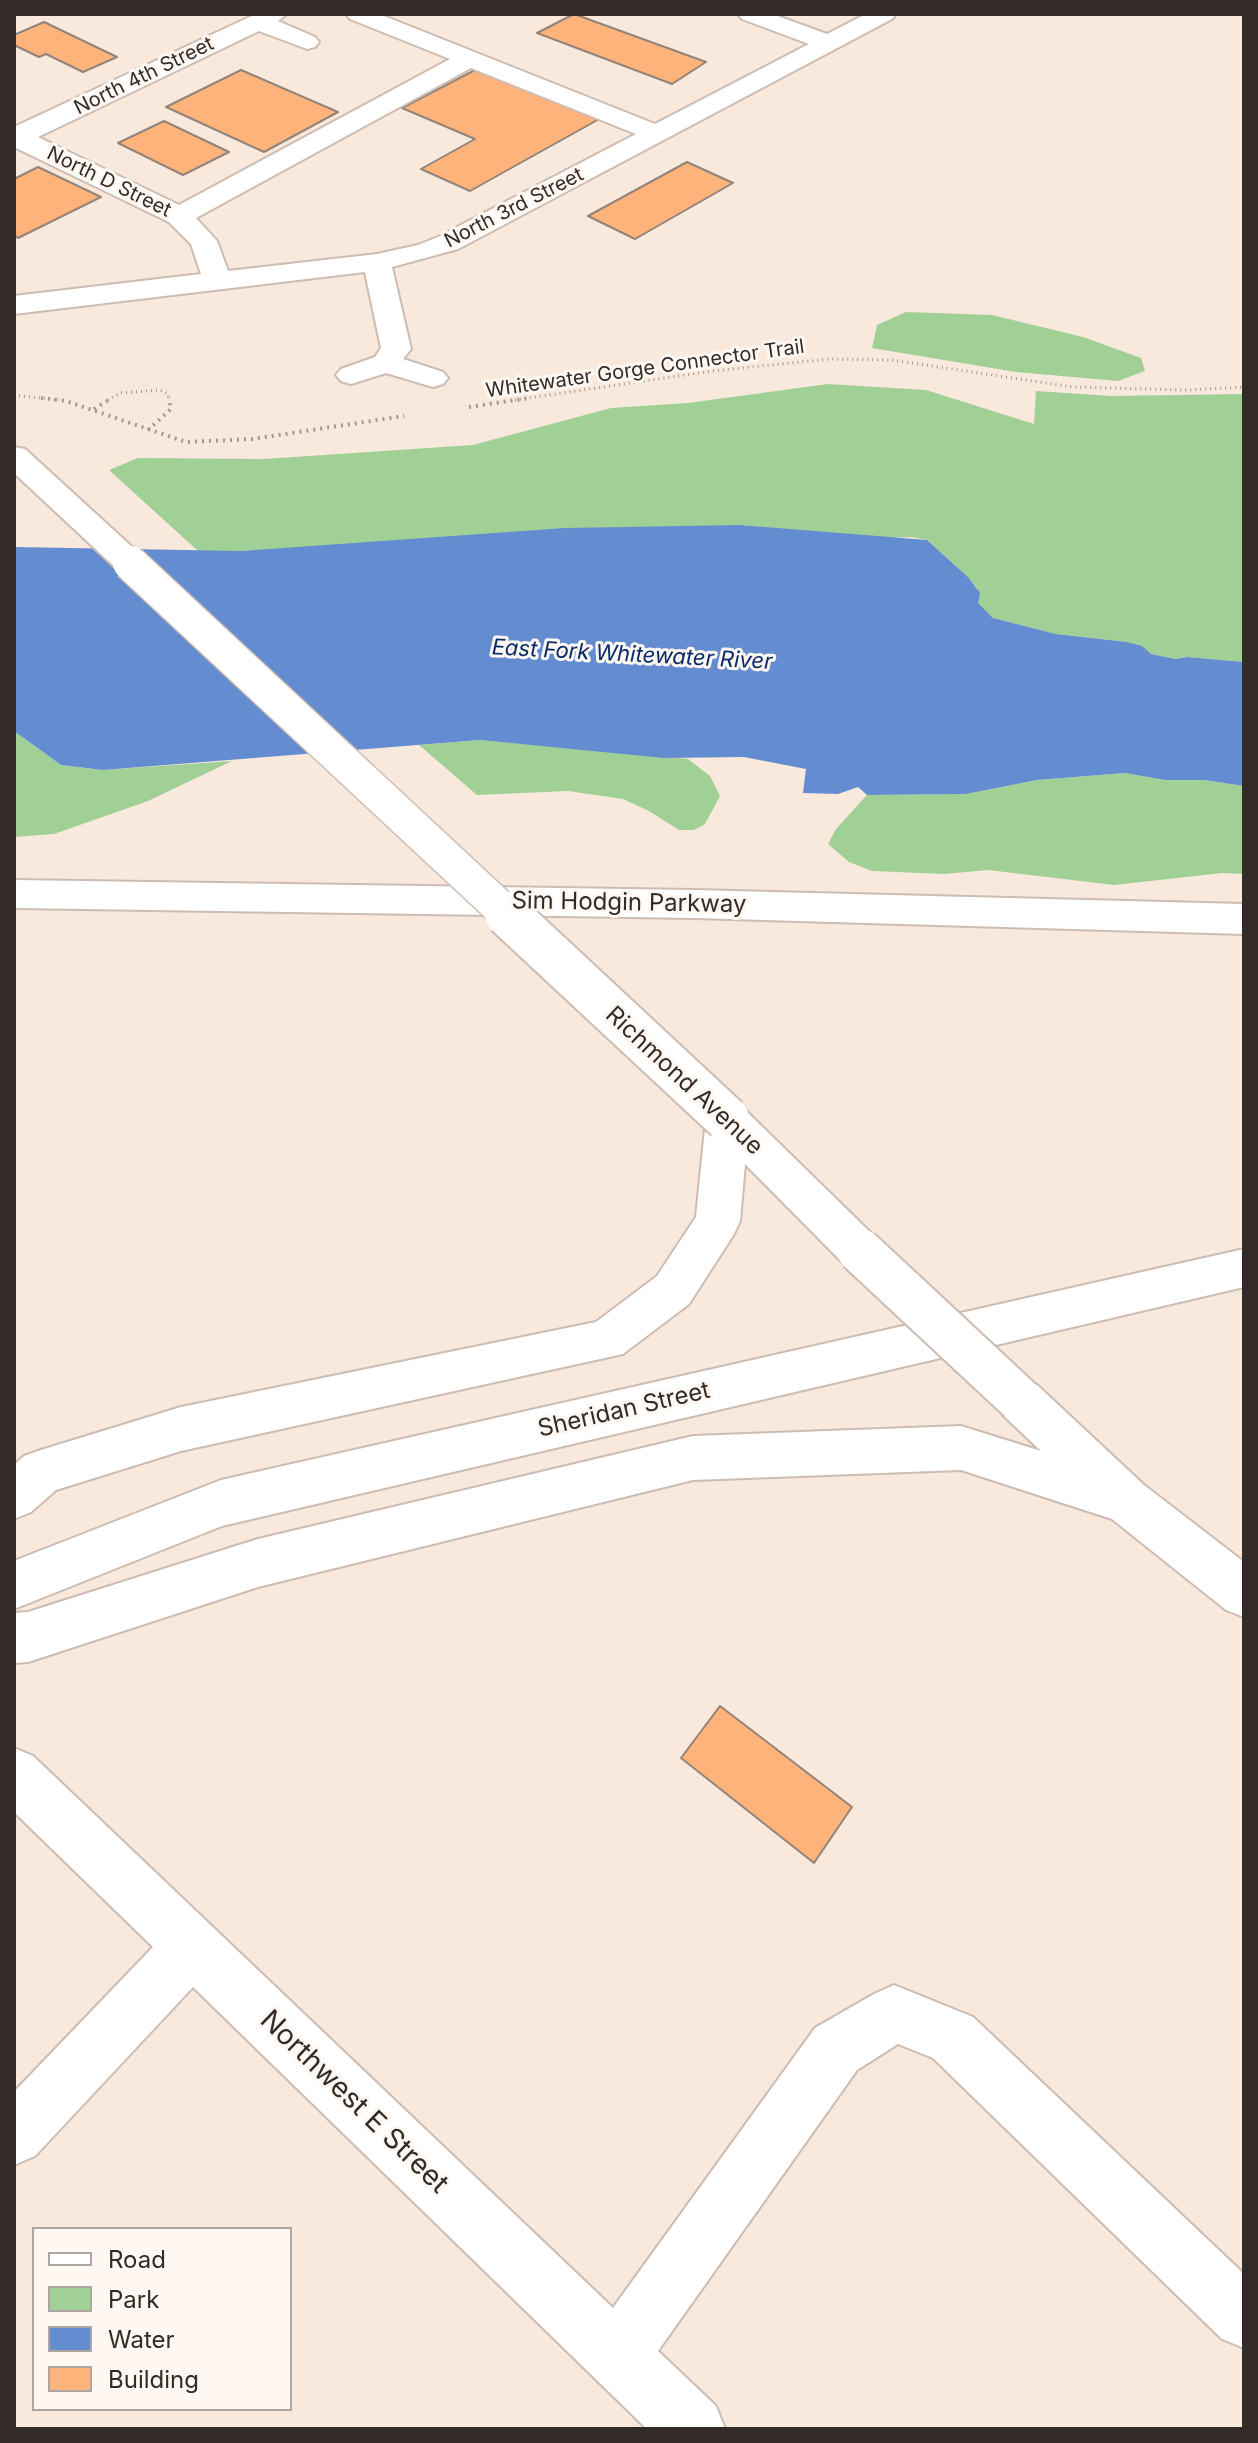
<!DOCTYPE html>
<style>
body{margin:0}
#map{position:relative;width:1258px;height:2443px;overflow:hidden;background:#f9e8dc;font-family:Inter,sans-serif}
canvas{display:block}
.frame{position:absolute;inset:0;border:16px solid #322b27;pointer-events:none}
.legend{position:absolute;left:32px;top:2227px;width:260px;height:184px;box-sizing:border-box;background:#fef7f2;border:2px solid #aca5a1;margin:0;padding:10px 14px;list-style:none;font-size:24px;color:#322b27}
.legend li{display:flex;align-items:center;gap:16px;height:40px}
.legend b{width:40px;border:2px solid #aca5a1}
</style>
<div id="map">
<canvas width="1258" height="2443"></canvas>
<div class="frame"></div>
<ul class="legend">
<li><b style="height:10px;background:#fff"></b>Road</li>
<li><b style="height:22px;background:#a0d096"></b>Park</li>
<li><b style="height:22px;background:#648cd1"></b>Water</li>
<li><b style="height:22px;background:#feb37b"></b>Building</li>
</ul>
</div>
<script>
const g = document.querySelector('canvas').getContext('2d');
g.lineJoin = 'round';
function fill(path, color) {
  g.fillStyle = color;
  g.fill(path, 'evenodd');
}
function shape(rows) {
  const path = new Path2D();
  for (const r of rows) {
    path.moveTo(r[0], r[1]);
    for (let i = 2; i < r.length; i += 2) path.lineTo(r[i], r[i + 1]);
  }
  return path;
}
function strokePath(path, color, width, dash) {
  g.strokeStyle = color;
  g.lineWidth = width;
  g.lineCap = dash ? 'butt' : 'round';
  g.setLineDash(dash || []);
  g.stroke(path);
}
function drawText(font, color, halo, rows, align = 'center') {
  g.font = font + ' Inter,sans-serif';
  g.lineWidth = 6;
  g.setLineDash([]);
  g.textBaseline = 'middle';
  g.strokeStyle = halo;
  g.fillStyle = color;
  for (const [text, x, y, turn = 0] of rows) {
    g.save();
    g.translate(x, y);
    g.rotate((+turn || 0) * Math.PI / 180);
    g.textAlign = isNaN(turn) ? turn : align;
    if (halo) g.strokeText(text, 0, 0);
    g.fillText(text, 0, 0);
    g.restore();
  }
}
const green = shape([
 [906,312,992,315,1083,337,1141,358,1145,371,1118,381,1016,372,872,348,877,325],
 [828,384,926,390,1034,424,1036,391,1111,396,1244,394,1244,662,1187,657,1176,659,1151,654,1127,642,1056,634,993,618,977,603,977,588,969,578,927,540,912,537,880,538,740,525,242,551,198,551,109,470,138,458,264,459,473,445,611,408,688,403],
 [14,731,61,765,103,770,232,761,148,801,54,834,14,837],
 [480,740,688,759,710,776,720,796,705,824,694,830,679,830,649,811,623,799,568,791,477,795,419,745],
 [1125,773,1165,780,1204,780,1244,786,1244,874,1222,873,1114,885,988,870,945,874,872,871,849,862,828,844,836,829,867,795,966,794,1037,780]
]);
const water = shape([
 [740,525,927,540,969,578,980,593,978,603,993,618,1056,634,1127,642,1142,646,1151,654,1176,659,1187,657,1244,662,1244,786,1204,780,1165,780,1125,773,1037,780,966,794,867,795,858,787,838,794,803,793,806,769,744,757,664,758,480,740,103,770,61,765,14,731,14,547,241,551,565,528]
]);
const building = shape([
 [574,14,706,62,672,84,537,33,574,14],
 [44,22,117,57,83,72,46,54,39,57,14,45,14,35,44,22],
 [241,70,338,112,264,152,166,107,241,70],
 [475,70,601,118,470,191,421,169,475,139,402,108,475,70],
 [164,121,229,152,183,175,118,143,164,121],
 [687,162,733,183,635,239,588,216,687,162],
 [38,167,101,197,18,238,14,235,14,179,38,167],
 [720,1706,852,1807,814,1863,681,1758,720,1706]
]);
const pathFar1 = shape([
 [14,395,59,400],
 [108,400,120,393,160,390,168,394,169,400],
 [515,400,712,371,830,359,891,360,1073,387,1185,390,1244,387]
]);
const path = shape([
 [41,398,66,401,186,442,252,439,404,416],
 [469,407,529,398],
 [94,409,112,398],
 [148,430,171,409,169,398]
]);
const minor = shape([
 [256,14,287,14,278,21,315,37,319,42,315,47,307,49,259,31,38,137,179,205,450,59,350,19,346,14,379,14,655,124,809,44,742,19,738,14,772,14,827,34,866,14,896,14,892,19,458,249,392,267,411,349,403,359,443,372,448,378,443,384,433,387,386,373,351,384,341,381,336,375,341,369,375,357,381,348,365,272,14,314,14,296,201,274,191,244,169,222,14,147,14,127,256,14],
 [471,68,636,134,438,237,418,245,377,254,228,271,217,241,196,218,471,68],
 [14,447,25,449,142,556,146,563,142,570,130,573,118,570,14,473,14,447],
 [14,880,695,890,1244,904,1244,934,695,918,14,908,14,880],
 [727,1102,742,1107,875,1237,881,1250,875,1263,859,1269,843,1263,745,1164,740,1221,734,1234,689,1304,623,1354,181,1451,56,1490,31,1512,14,1519,14,1465,24,1456,41,1450,181,1407,596,1322,657,1276,696,1217,706,1119,712,1107,727,1102],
 [1244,1249,1244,1287,222,1526,14,1609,14,1561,221,1480,1244,1249],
 [1020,1379,1037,1385,1144,1485,1244,1562,1244,1617,1226,1610,1112,1519,961,1470,693,1480,258,1587,28,1662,14,1663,14,1613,28,1612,258,1539,693,1436,961,1426,1041,1451,1003,1415,996,1400,1003,1385,1020,1379],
 [14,1748,33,1756,613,2308,815,2028,874,1994,894,1985,973,2017,1244,2274,1244,2348,1222,2339,933,2058,898,2044,857,2070,658,2351,716,2406,725,2429,647,2429,193,1987,35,2156,14,2165,14,2092,153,1947,14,1812,14,1748]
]);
const minorBridgeFar1 = shape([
 [130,563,509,916]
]);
const minorBridge = shape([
 [507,914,727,1119],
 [859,1250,1020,1400]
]);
const farStreetnames = [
 ["North 4th Street",144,76,-26],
 ["North D Street",109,182,26],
 ["North 3rd Street",514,208,-27],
 ["Whitewater Gorge Connector Trail",645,369,-8]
];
const farWaternames = [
 ["East Fork Whitewater River",632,655,3]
];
const streetNames = [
 ["Sim Hodgin Parkway",629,903,1],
 ["Richmond Avenue",684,1081,43],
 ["Sheridan Street",624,1410,-13]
];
const nearStreetnames = [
 ["Northwest E Street",354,2102,44]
];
fill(green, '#a0d096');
fill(water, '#648cd1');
fill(building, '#feb37b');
strokePath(building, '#938479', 2);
strokePath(minor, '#cdbcb1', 4);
strokePath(pathFar1, '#a4978e', 3, [1, 4]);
strokePath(path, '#a4978e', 4, [2, 5]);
fill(minor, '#fff');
strokePath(minorBridgeFar1, '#cdbcb1', 37, []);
strokePath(minorBridge, '#cdbcb1', 48, []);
strokePath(minorBridgeFar1, '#fff', 34);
strokePath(minorBridge, '#fff', 44);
drawText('20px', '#322b27', '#fef7f2', farStreetnames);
drawText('italic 22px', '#082b69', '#fef7f2', farWaternames);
drawText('24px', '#322b27', '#fef7f2', streetNames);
drawText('28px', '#322b27', '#fef7f2', nearStreetnames);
</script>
